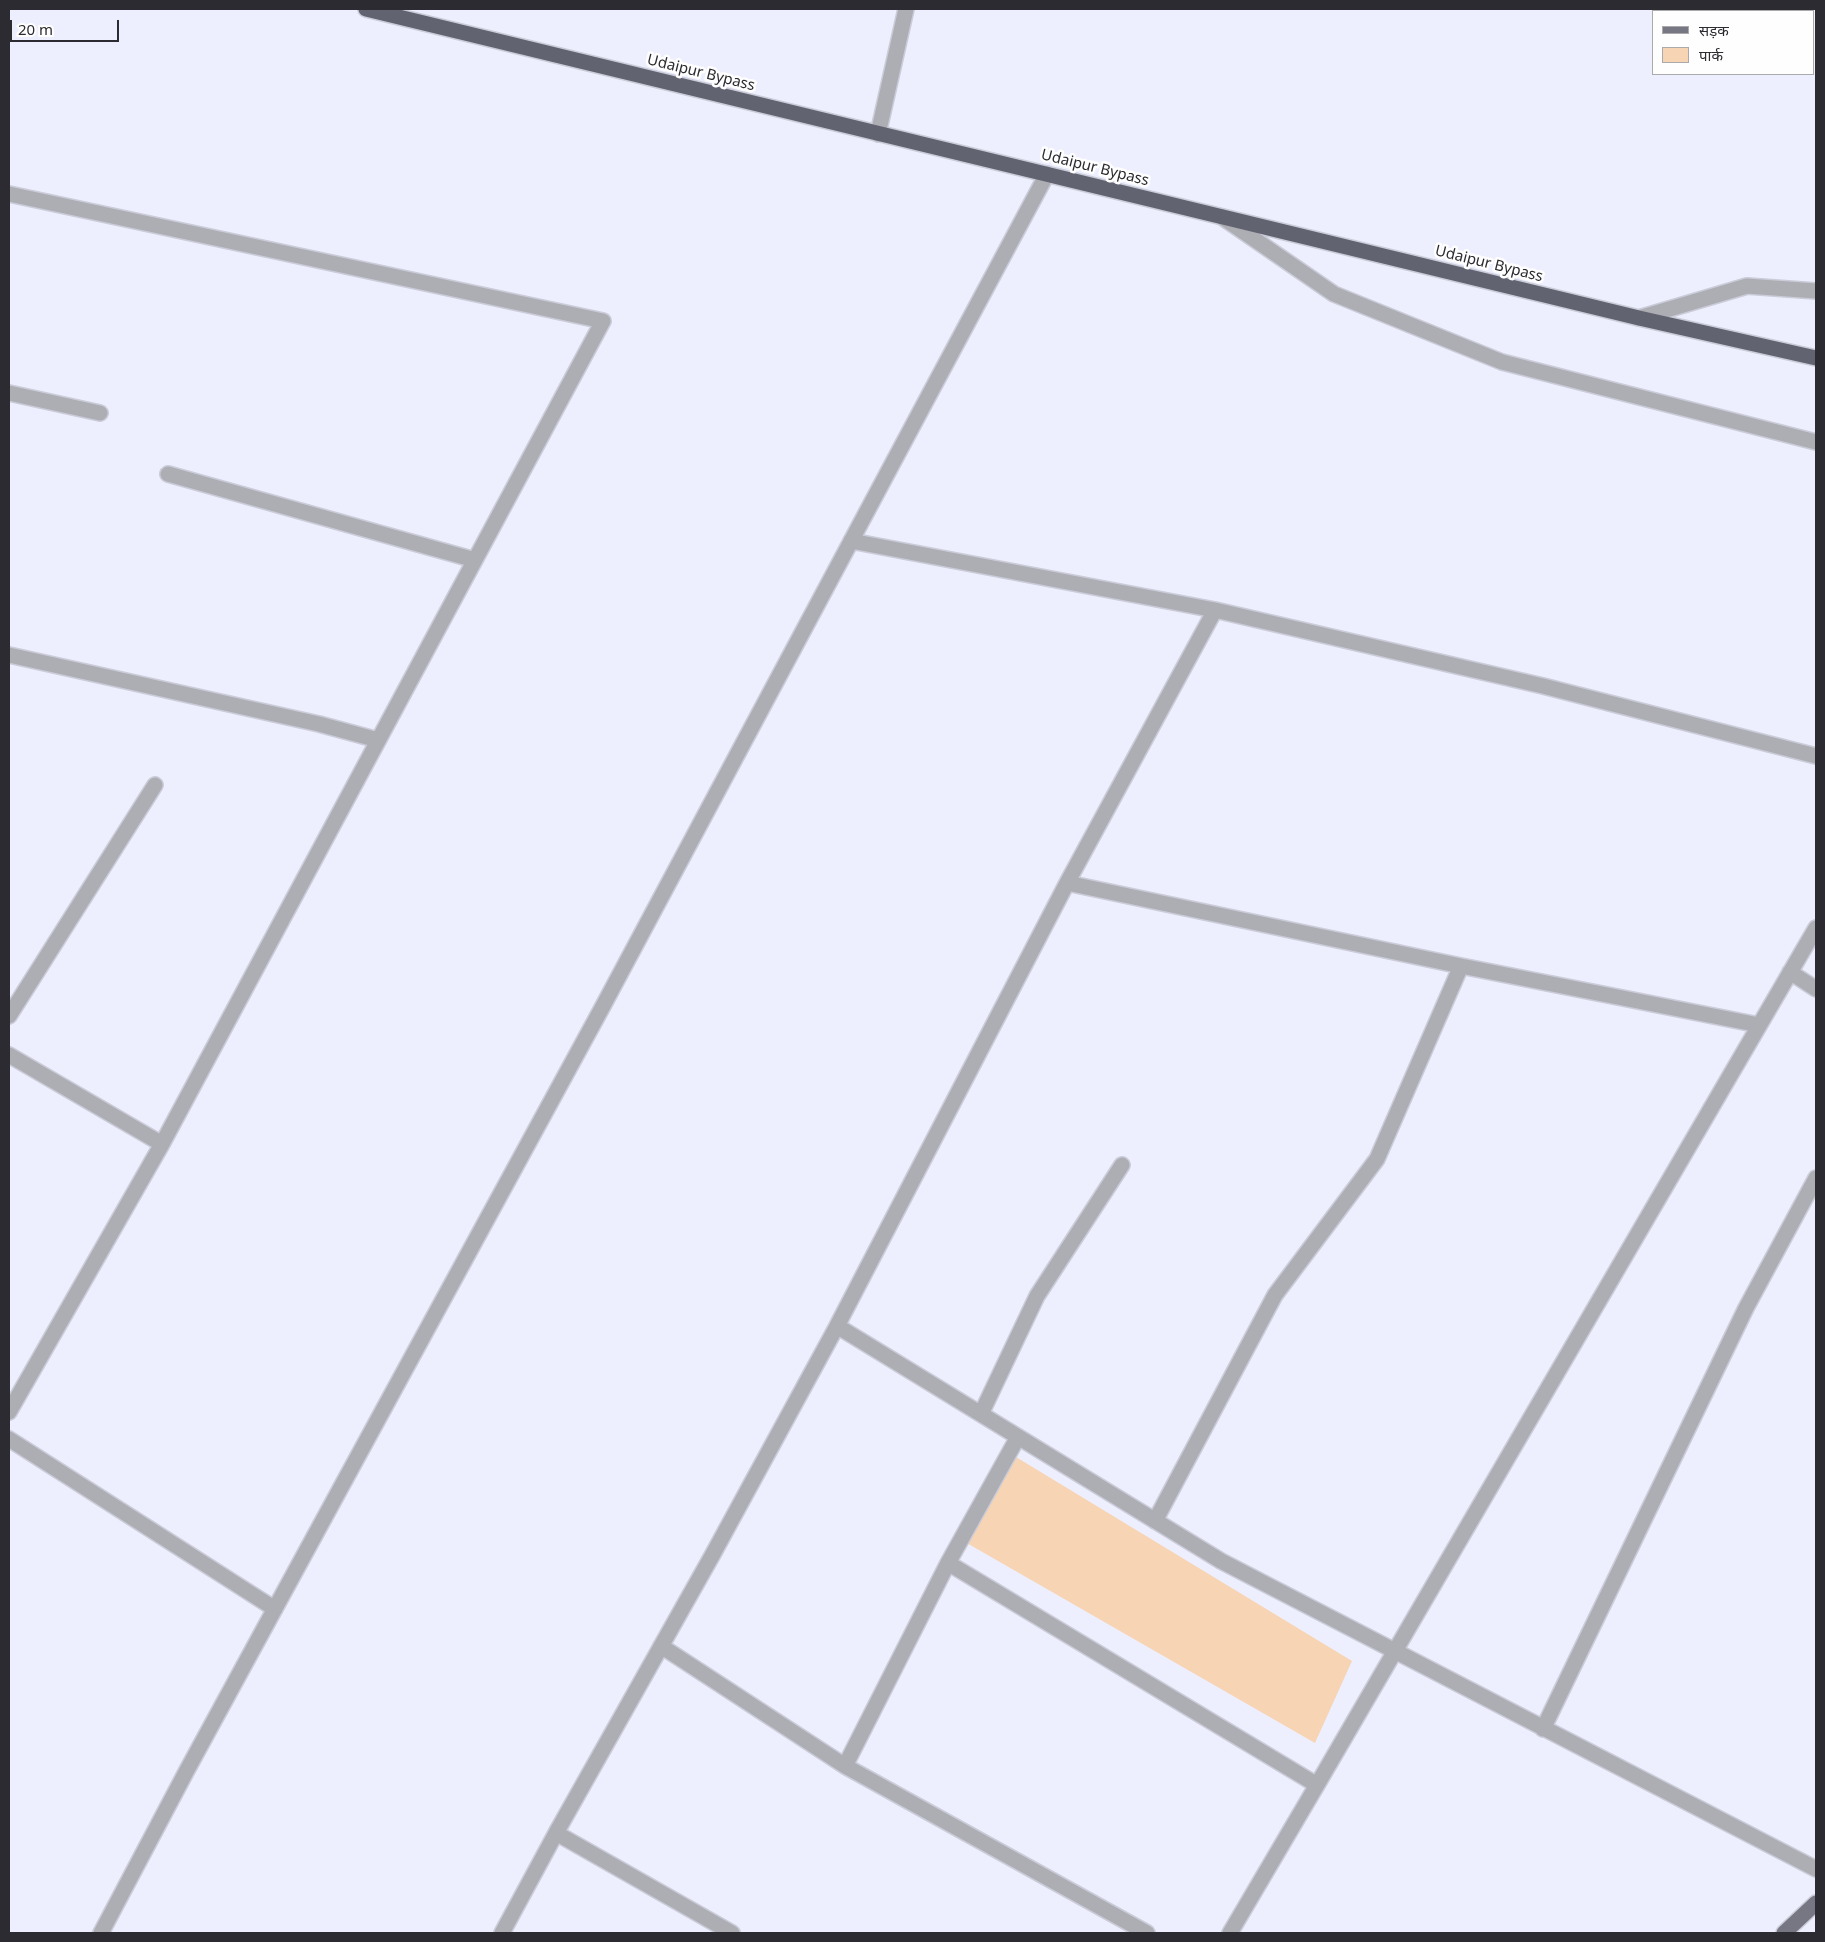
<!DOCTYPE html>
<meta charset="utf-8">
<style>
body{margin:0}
#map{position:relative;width:1825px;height:1942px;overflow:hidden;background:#eeeffe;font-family:"Noto Sans","Noto Sans Devanagari",sans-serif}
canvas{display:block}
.frame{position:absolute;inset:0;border:10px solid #2b2b31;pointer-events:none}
.legend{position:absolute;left:1652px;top:10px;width:162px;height:65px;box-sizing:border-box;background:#fefefe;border:1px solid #aaaaac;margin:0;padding:6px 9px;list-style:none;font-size:15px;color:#2b2b31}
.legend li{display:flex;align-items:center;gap:10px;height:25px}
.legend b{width:25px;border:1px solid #aaaaac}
.scale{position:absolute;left:10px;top:20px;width:109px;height:22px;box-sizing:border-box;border:2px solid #2b2b31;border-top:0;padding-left:6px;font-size:15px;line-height:18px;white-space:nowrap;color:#2b2b31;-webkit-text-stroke:4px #fefefe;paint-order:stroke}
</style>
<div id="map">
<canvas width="1825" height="1942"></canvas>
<div class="frame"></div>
<ul class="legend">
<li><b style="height:6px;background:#767782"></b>सड़क</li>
<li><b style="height:14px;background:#f7d4b3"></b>पार्क</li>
</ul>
<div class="scale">20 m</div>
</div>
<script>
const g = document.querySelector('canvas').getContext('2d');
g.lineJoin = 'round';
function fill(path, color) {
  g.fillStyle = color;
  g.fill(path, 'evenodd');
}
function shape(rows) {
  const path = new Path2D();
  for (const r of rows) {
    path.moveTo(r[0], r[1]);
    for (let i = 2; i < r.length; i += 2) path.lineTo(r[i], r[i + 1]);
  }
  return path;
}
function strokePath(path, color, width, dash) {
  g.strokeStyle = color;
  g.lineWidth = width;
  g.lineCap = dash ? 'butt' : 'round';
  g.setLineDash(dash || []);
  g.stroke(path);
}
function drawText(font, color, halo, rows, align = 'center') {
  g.font = font + ' "Noto Sans",sans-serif';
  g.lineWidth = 5;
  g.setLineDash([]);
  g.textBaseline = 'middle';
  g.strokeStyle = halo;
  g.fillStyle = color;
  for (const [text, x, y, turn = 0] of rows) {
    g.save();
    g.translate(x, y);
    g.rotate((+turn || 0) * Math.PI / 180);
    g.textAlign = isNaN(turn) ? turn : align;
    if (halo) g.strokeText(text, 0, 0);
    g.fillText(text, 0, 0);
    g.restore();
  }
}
const green = shape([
 [1016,1457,1352,1661,1315,1743,965,1542]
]);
const minor = shape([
 [878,134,906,9],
 [9,194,603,321,162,1144,9,1055],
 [1222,217,1334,294,1502,362,1816,442],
 [1639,318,1747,286,1816,291],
 [9,393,100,413],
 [168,474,475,560],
 [851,541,1215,610,1543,686,1816,756],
 [9,655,319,724,378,740],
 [1067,883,1461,966,1759,1025],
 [1790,972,1816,989],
 [9,1016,155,785],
 [837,1326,1067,883,1215,610],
 [9,1412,162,1144],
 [981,1414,1037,1296,1122,1165],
 [1018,1437,948,1563,1317,1785,1816,928],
 [9,1439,275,1609],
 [1155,1521,1275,1295,1377,1159,1461,966],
 [661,1646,845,1766,948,1563],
 [1543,1729,1746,1308,1816,1178],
 [845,1766,1147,1933],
 [556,1833,713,1554,837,1326,1221,1561,1816,1869],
 [101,1933,186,1772,603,1006,1047,174],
 [502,1933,556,1833,732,1933],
 [1230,1933,1317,1785]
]);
const major = shape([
 [1784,1933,1816,1903]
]);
const highway = shape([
 [366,9,1639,318,1816,358]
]);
const streetNames = [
 ["Udaipur Bypass",701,73,14],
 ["Udaipur Bypass",1095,168,14],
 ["Udaipur Bypass",1489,264,14]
];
fill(green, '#f7d4b3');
strokePath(minor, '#cbccd9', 18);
strokePath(major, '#cbccd9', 18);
strokePath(highway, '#cbccd9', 18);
strokePath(minor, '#adaeb4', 15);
strokePath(major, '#767782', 15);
strokePath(highway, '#626370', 15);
drawText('15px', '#2b2b31', '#fefefe', streetNames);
</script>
